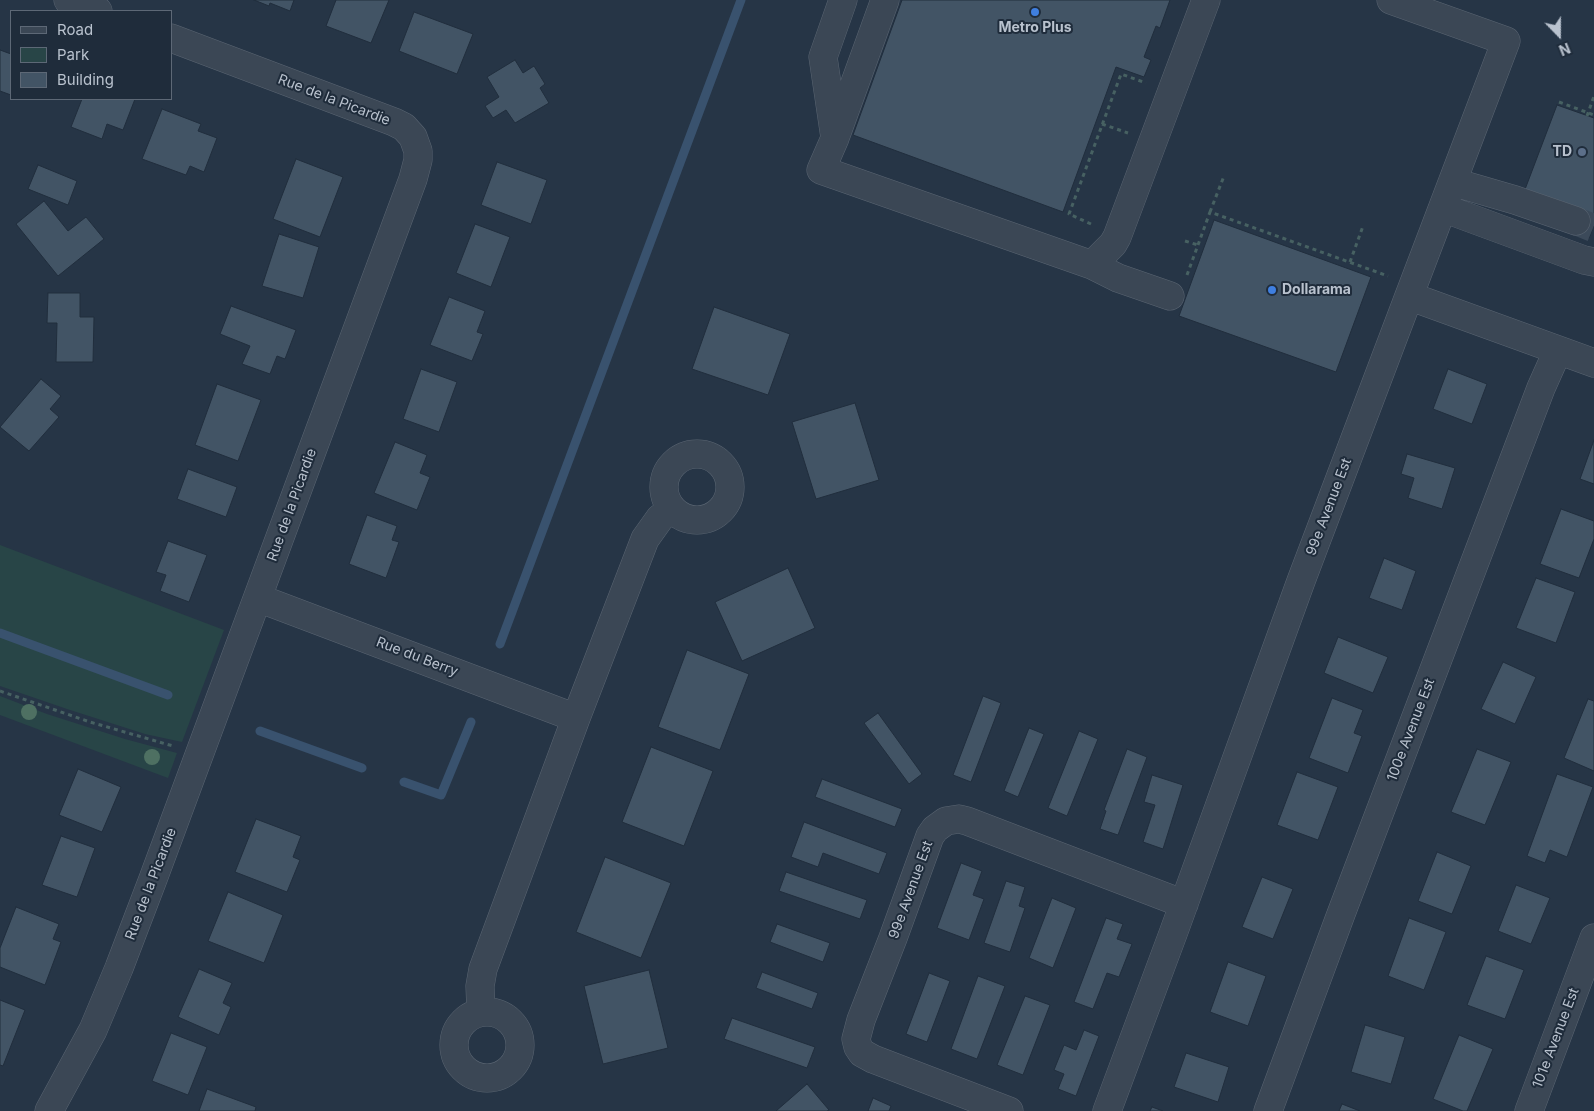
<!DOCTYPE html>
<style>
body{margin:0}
#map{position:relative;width:1594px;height:1111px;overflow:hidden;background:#263546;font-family:Inter,sans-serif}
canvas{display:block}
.legend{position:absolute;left:10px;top:10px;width:162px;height:90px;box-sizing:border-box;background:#1f2c3b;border:1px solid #5d6876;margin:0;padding:6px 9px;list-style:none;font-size:15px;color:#b9c2ce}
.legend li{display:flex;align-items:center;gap:10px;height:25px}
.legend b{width:25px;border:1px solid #5d6876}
.north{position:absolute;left:1534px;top:10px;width:50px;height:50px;-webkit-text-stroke:4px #1f2c3b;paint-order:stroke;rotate:158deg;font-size:14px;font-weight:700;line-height:20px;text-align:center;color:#b9c2ce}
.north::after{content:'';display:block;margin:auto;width:18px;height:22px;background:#b9c2ce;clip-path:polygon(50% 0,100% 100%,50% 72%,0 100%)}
</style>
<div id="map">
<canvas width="1594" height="1111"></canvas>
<ul class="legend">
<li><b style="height:6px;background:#3b4755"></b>Road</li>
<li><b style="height:14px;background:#284547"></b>Park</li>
<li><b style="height:14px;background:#425465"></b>Building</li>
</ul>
<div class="north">N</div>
</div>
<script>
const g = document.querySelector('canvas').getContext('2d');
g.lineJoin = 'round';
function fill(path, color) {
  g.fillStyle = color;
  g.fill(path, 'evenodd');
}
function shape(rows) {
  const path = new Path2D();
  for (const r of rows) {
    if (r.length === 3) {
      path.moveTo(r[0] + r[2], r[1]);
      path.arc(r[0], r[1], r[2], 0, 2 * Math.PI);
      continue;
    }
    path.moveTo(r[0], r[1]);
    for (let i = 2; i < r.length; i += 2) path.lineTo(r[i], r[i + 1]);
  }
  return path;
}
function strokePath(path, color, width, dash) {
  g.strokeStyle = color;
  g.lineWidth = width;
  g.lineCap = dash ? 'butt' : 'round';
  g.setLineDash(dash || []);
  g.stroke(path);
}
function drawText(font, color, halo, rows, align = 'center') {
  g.font = font + ' Inter,sans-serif';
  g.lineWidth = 4;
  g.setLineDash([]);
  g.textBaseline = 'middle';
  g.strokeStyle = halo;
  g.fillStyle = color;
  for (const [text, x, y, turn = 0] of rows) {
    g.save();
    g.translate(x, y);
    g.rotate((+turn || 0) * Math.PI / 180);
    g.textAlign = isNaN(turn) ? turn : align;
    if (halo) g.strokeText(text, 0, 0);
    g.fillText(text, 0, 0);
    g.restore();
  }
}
const green = shape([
 [0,545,224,630,182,742,145,734,67,709,0,686],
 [0,696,47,714,125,739,177,753,168,778,0,715]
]);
const stream = shape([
 [0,633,168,695],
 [500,644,741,0],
 [260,731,362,768],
 [404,782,441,795,471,722]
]);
const building = shape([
 [254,0,294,0,290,11,270,3,269,6,254,0],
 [336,0,389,0,371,43,326,26,336,0],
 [902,0,1170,0,1160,28,1156,26,1144,57,1151,60,1144,77,1116,67,1063,212,853,135,902,0],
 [414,12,473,34,457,74,399,51,414,12],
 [0,50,11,54,11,95,0,91,0,50],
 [515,60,523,73,534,66,545,84,540,88,549,103,515,123,506,110,493,118,485,106,499,97,487,77,515,60],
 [82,99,135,99,123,130,107,124,102,139,71,127,82,99],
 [1557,105,1594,118,1594,225,1589,238,1572,232,1524,192,1557,105],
 [162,109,201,124,198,131,217,138,204,172,190,166,186,175,142,159,162,109],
 [296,159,343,177,320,237,273,219,296,159],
 [497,162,547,180,531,224,481,205,497,162],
 [38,165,77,181,68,205,28,189,38,165],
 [44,201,68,231,86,217,104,239,58,276,16,224,44,201],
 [1214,220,1371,277,1336,372,1179,316,1214,220],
 [475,224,510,237,491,287,456,273,475,224],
 [279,234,319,247,303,298,262,286,279,234],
 [48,293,80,293,80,317,94,317,93,362,56,362,57,323,47,323,48,293],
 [449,297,485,311,477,332,483,334,472,361,430,345,449,297],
 [231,306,296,330,285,359,277,356,270,374,242,364,250,346,220,334,231,306],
 [714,307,790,334,768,395,692,369,714,307],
 [421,369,457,382,439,432,403,419,421,369],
 [1448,369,1487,384,1472,424,1433,409,1448,369],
 [41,379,61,396,50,409,59,417,29,451,0,427,41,379],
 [217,384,261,400,238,461,195,445,217,384],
 [855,403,879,480,816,499,792,422,855,403],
 [1594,440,1594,484,1580,479,1594,440],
 [395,442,427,455,420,473,430,477,417,510,374,493,395,442],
 [1407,454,1455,468,1442,509,1408,498,1414,478,1401,474,1407,454],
 [188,469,237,487,226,517,177,499,188,469],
 [1561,509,1594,521,1594,539,1579,578,1540,564,1561,509],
 [367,515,397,526,392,540,399,542,386,578,349,564,367,515],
 [168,541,207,555,189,602,160,591,166,575,156,572,168,541],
 [1384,558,1416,571,1402,610,1369,598,1384,558],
 [788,568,815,628,742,661,715,602,788,568],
 [1536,578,1575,592,1556,643,1516,628,1536,578],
 [1338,637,1388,657,1373,693,1324,673,1338,637],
 [687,650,749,674,720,750,658,727,687,650],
 [1503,662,1536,677,1515,724,1481,709,1503,662],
 [983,696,1001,703,971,782,953,775,983,696],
 [1332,698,1363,710,1354,733,1362,736,1348,773,1309,758,1332,698],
 [1588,699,1594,701,1594,771,1564,758,1588,699],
 [878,713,922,774,909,784,864,723,878,713],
 [1029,728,1044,734,1018,797,1004,791,1029,728],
 [1079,731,1098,739,1067,816,1048,808,1079,731],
 [651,747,713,771,684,846,622,822,651,747],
 [1127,749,1147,757,1118,835,1100,829,1106,811,1104,810,1127,749],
 [1477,749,1511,762,1485,825,1451,812,1477,749],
 [78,769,121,787,102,832,59,815,78,769],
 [1297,772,1338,787,1318,840,1277,825,1297,772],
 [1557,774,1593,787,1567,857,1550,850,1545,863,1527,856,1557,774],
 [1152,775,1183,785,1163,849,1143,842,1155,805,1144,802,1152,775],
 [822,779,902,809,895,827,815,797,822,779],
 [256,819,301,836,293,857,300,860,287,892,235,872,256,819],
 [804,822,887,853,879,874,823,853,818,867,791,857,804,822],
 [61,836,95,848,77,897,42,885,61,836],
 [1437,852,1471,866,1452,914,1418,901,1437,852],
 [605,857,671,883,641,958,576,932,605,857],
 [961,863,982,871,973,895,984,899,969,940,937,928,961,863],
 [786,872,867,900,860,919,779,891,786,872],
 [1262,877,1293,889,1273,939,1242,927,1262,877],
 [1006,881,1025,887,1019,906,1025,908,1010,952,984,943,1006,881],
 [1516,885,1550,898,1531,944,1498,931,1516,885],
 [228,892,283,915,264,963,208,941,228,892],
 [1052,898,1076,908,1053,968,1029,958,1052,898],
 [16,907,59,924,53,939,61,942,45,985,0,967,0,948,16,907],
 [1106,918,1123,924,1117,939,1132,944,1119,977,1107,973,1093,1009,1074,1002,1106,918],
 [1409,918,1446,932,1424,990,1388,976,1409,918],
 [777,924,830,943,823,962,770,942,777,924],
 [1486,956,1524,970,1505,1019,1467,1005,1486,956],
 [1228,962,1266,976,1248,1026,1210,1012,1228,962],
 [199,969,232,983,223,1003,231,1007,219,1035,178,1017,199,969],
 [649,970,668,1048,603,1064,584,986,649,970],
 [762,972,818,993,812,1009,756,988,762,972],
 [929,973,950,981,927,1042,906,1034,929,973],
 [978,976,1005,986,977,1059,951,1049,978,976],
 [1025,996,1050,1005,1023,1075,997,1065,1025,996],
 [0,1000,25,1010,3,1066,0,1065,0,1000],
 [732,1018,815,1047,807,1068,724,1039,732,1018],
 [1365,1025,1405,1037,1391,1084,1351,1072,1365,1025],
 [1084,1030,1099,1036,1076,1096,1058,1089,1064,1074,1054,1070,1064,1045,1076,1050,1084,1030],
 [171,1033,207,1047,188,1095,152,1081,171,1033],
 [1459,1035,1493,1049,1467,1111,1463,1111,1433,1099,1459,1035],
 [1186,1053,1229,1067,1218,1102,1174,1087,1186,1053],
 [807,1084,829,1110,827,1111,776,1111,807,1084],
 [207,1089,256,1107,255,1111,199,1111,207,1089],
 [873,1098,891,1106,889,1111,868,1111,873,1098],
 [1342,1104,1360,1111,1339,1111,1342,1104],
 [1152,1107,1163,1111,1150,1111,1152,1107]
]);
const minorTunnel = shape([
 [1576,221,1593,228]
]);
const path = shape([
 [1559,102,1594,115],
 [1587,116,1594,96],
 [1102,124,1128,133],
 [1210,212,1224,176],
 [1091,224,1069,214,1121,74,1146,83],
 [1185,241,1198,245],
 [1350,262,1363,226],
 [1187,275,1210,212,1388,276],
 [0,691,90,722,173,746]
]);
const minor = shape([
 [68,0,98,11],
 [843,0,823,57,835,138,821,170,1092,265,1113,244,1117,237,1206,0],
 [1391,0,1506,41,1409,296],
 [836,135,885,0],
 [1453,182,1515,200,1576,221],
 [1443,208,1584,260,1594,262],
 [1092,265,1118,278,1170,296],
 [697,487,33],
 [258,598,576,718],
 [487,1045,33],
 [481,1012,480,986,483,969,576,718,645,539,660,518,672,509],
 [49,1111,93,1030,119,968,153,879,413,179,418,160,418,151,413,137,404,127,394,122,171,38],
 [1009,1111,873,1059,862,1053,858,1047,856,1039,861,1020,893,938,930,836,935,829,946,821,959,819,967,821,1184,904],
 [1107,1111,1174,931,1301,581,1409,296,1594,363],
 [1268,1111,1341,914,1541,388,1558,350],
 [1529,1111,1594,938]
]);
const trees = [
 [29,712],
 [152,757]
];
const markers = [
 [1035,12,5,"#3f7fe0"],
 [1582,152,5,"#5c6f8a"],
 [1272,290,5,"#3f7fe0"]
];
const poiNames = [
 ["Metro Plus",1035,28],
 ["TD",1572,152,"right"],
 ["Dollarama",1282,290,"left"]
];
const streetNames = [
 ["Rue de la Picardie",334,100,21],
 ["Rue de la Picardie",292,505,-70],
 ["99e Avenue Est",1329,507,-69],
 ["Rue du Berry",417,657,21],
 ["100e Avenue Est",1411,730,-69],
 ["Rue de la Picardie",151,884,-69],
 ["99e Avenue Est",911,890,-70],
 ["101e Avenue Est",1556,1038,-69]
];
fill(green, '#284547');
strokePath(stream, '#39526e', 9);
fill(building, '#425465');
strokePath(building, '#212e3d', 1);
strokePath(minorTunnel, '#3c4a5a', 28, [28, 14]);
strokePath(minor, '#5a6572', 29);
strokePath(path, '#476162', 3, [4, 4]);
strokePath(minor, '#3b4755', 28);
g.fillStyle = '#4e7062';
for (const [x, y] of trees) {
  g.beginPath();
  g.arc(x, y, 8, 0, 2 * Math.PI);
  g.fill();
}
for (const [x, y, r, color] of markers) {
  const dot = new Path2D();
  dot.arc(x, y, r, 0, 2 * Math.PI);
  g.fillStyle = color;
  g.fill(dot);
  strokePath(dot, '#1f2c3b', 2);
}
drawText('bold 14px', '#b9c2ce', '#1f2c3b', poiNames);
drawText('14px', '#b9c2ce', '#1f2c3b', streetNames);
</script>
